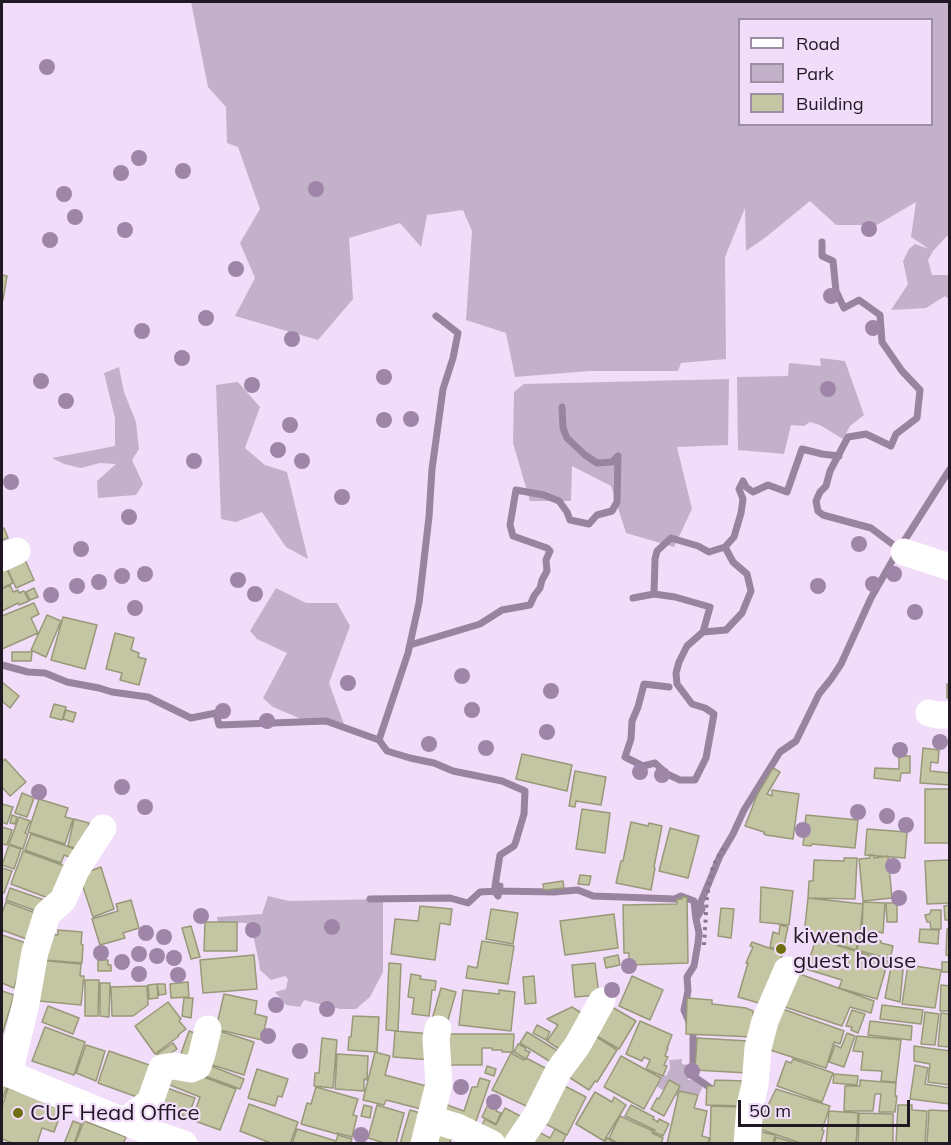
<!DOCTYPE html>
<style>
body{margin:0}
#map{position:relative;width:951px;height:1145px;overflow:hidden;background:#f1dcf9;font-family:Mulish,sans-serif}
canvas{display:block}
.frame{position:absolute;inset:0;border:3px solid #201823;pointer-events:none}
.legend{position:absolute;left:738px;top:18px;width:195px;height:108px;box-sizing:border-box;background:#f1dcf9;border:2px solid #9d8ea3;margin:0;padding:8px 10px;list-style:none;font-size:18px;color:#201823}
.legend li{display:flex;align-items:center;gap:12px;height:30px}
.legend b{width:30px;border:2px solid #9d8ea3}
.scale{position:absolute;left:738px;top:1100px;width:172px;height:27px;box-sizing:border-box;border:3px solid #201823;border-top:0;padding-left:8px;font-size:18px;line-height:21px;white-space:nowrap;color:#201823;-webkit-text-stroke:4px #f1dcf9;paint-order:stroke}
</style>
<div id="map">
<canvas width="951" height="1145"></canvas>
<div class="frame"></div>
<ul class="legend">
<li><b style="height:8px;background:#fff"></b>Road</li>
<li><b style="height:16px;background:#c3b1ca"></b>Park</li>
<li><b style="height:16px;background:#c4c5a3"></b>Building</li>
</ul>
<div class="scale">50 m</div>
</div>
<script>
const g = document.querySelector('canvas').getContext('2d');
g.lineJoin = 'round';
function fill(path, color) {
  g.fillStyle = color;
  g.fill(path, 'evenodd');
}
function shape(rows) {
  const path = new Path2D();
  for (const r of rows) {
    path.moveTo(r[0], r[1]);
    for (let i = 2; i < r.length; i += 2) path.lineTo(r[i], r[i + 1]);
  }
  return path;
}
function strokePath(path, color, width, dash) {
  g.strokeStyle = color;
  g.lineWidth = width;
  g.lineCap = dash ? 'butt' : 'round';
  g.setLineDash(dash || []);
  g.stroke(path);
}
function drawText(font, color, halo, rows, align = 'center') {
  g.font = font + ' Mulish,sans-serif';
  g.lineWidth = 4.5;
  g.setLineDash([]);
  g.textBaseline = 'middle';
  g.strokeStyle = halo;
  g.fillStyle = color;
  for (const [text, x, y, turn = 0] of rows) {
    g.save();
    g.translate(x, y);
    g.rotate((+turn || 0) * Math.PI / 180);
    g.textAlign = isNaN(turn) ? turn : align;
    if (halo) g.strokeText(text, 0, 0);
    g.fillText(text, 0, 0);
    g.restore();
  }
}
const green = shape([
 [191,2,949,2,949,235,947,236,933,251,928,260,932,275,949,275,949,299,945,296,926,308,891,310,908,284,903,261,909,249,915,244,929,249,911,237,916,202,877,225,836,225,810,201,766,237,746,251,745,208,725,257,726,359,681,363,678,371,589,371,515,377,506,333,466,320,472,231,463,210,427,215,421,247,400,223,349,238,353,299,318,340,235,316,255,278,240,243,260,209,238,147,227,143,226,107,208,87],
 [740,20,932,20,932,124,740,124],
 [820,358,845,361,864,415,850,426,843,439,820,425,810,422,804,426,791,425,784,454,738,450,737,377,788,376,789,363,821,366],
 [119,367,124,392,136,422,139,449,132,460,143,484,136,495,98,498,97,481,116,464,100,463,81,468,64,464,52,458,115,446,115,418,104,373],
 [729,379,728,445,677,447,692,509,674,547,626,533,611,486,572,466,571,501,530,501,513,443,514,392,524,384],
 [238,382,260,407,245,448,265,465,287,472,308,559,286,547,262,512,236,522,221,519,216,385],
 [276,588,306,603,337,603,350,626,329,683,345,727,306,721,273,707,263,698,287,653,257,639,250,631],
 [268,896,289,901,383,899,383,972,370,997,356,1009,340,1009,304,1000,300,1007,286,1005,275,992,286,989,288,979,285,976,271,980,260,970,259,962,253,935,246,923,218,922,217,917,262,914],
 [682,1059,682,1064,688,1065,688,1080,702,1078,702,1089,696,1099,681,1098,659,1088,654,1081,654,1078,660,1073,666,1076,670,1068,669,1060]
]);
const stream = shape([
 [822,242,822,256,833,261,836,291,844,308,859,300,880,315,882,342,902,371,920,390,917,418,896,434,891,446,866,434,848,437,830,471,826,486,820,492,816,501,818,511,823,515,871,528,899,549],
 [562,407,563,428,567,438,585,455,597,463,612,462,618,456],
 [654,594,655,559,657,551,671,538,698,546,709,552,725,547,734,537,741,513,743,499,739,489,743,481,746,487,753,492,768,485,787,492,802,449,822,454,839,456],
 [633,598,654,594,675,597,710,607,703,632],
 [410,645,480,624,502,610,530,605,534,596,540,588,542,580,547,571,546,560,550,551,547,548,513,536,510,525,516,490,544,495,559,501,567,512,570,520,589,524,597,515,612,511,617,502,618,456],
 [2,665,28,672,45,673,67,682,99,688,112,692,148,697,191,718,216,713,219,725,326,721,379,740,387,751,410,758,434,763,453,771,502,781,525,791,524,814,516,841,514,846,500,855,495,886,495,892,498,896,500,886,497,891],
 [669,687,644,684,638,707,632,721,631,739,625,757,643,766,655,763,667,774,680,780,695,780,706,758,714,714,705,708,692,704,677,684,676,673,679,662,687,646,703,632,726,630,742,613,751,591,747,574,733,562,725,547],
 [379,740,408,653,419,603,429,517,432,469,443,389,453,358,458,333,436,316],
 [370,899,450,898,468,903,480,892,497,891,554,892,578,890,593,896,675,899,681,896,694,901,696,919],
 [709,1087,693,1076,693,1031,684,1010,688,991,687,977,694,966,698,943,699,933,696,919,702,909,700,904,720,856,733,834,744,810,780,752,796,741,819,694,831,679,841,664,871,598,899,549,950,469]
]);
const building = shape([
 [2,275,7,276,3,300,2,299,2,275],
 [4,528,8,538,2,540,2,530,4,528],
 [22,553,34,580,16,588,4,561,22,553],
 [4,563,13,583,2,588,2,564,4,563],
 [10,585,13,592,18,590,19,593,24,591,29,601,19,605,18,603,2,611,2,589,10,585],
 [34,588,38,597,30,600,26,592,34,588],
 [34,603,39,614,31,618,38,633,2,649,2,616,34,603],
 [47,615,61,621,46,657,31,650,47,615],
 [63,617,97,625,85,669,51,660,63,617],
 [115,633,134,638,131,650,139,653,138,657,146,659,139,685,120,680,122,673,106,669,115,633],
 [12,652,32,652,31,661,12,661,12,652],
 [2,682,19,696,10,708,3,702,2,704,2,682],
 [947,684,950,684,950,698,947,698,947,684],
 [54,704,66,707,62,720,50,717,54,704],
 [66,710,76,713,73,722,63,719,66,710],
 [923,748,939,750,938,763,931,762,930,771,950,773,950,785,920,783,923,748],
 [522,754,572,765,567,791,516,779,522,754],
 [899,756,910,756,910,773,901,773,900,781,874,778,875,768,899,769,899,756],
 [5,759,26,782,10,796,2,787,2,762,5,759],
 [773,768,780,772,767,794,772,796,772,790,799,794,793,839,766,835,764,834,764,832,745,826,757,795,773,768],
 [575,771,606,777,601,805,576,801,575,807,569,806,575,771],
 [925,789,950,789,950,843,925,843,925,789],
 [22,793,34,798,27,817,15,813,22,793],
 [39,799,68,808,65,817,73,819,65,844,28,832,39,799],
 [2,804,13,807,7,824,2,822,2,804],
 [582,809,610,813,605,853,576,849,582,809],
 [12,815,17,817,15,824,10,823,12,815],
 [806,815,858,820,855,848,812,844,811,846,803,845,806,815],
 [19,817,30,821,25,833,28,834,23,849,9,844,19,817],
 [74,819,89,823,82,850,68,846,74,819],
 [631,822,648,826,649,823,662,826,654,867,655,868,651,890,616,883,621,861,623,861,631,822],
 [2,827,12,830,7,845,2,844,2,827],
 [670,828,699,836,688,878,659,871,670,828],
 [867,829,907,832,905,858,865,855,867,829],
 [31,834,81,851,77,860,64,855,61,863,25,850,31,834],
 [9,845,21,849,14,869,2,865,9,845],
 [23,851,73,869,51,899,11,884,23,851],
 [869,855,874,855,874,858,888,856,892,898,863,901,859,859,870,858,869,855],
 [844,858,857,858,855,899,808,898,809,881,813,881,814,860,844,861,844,858],
 [950,860,950,903,927,904,925,861,950,860],
 [101,867,114,909,93,917,79,875,101,867],
 [2,868,12,871,4,893,2,892,2,868],
 [580,875,591,876,589,885,578,884,580,875],
 [563,881,564,888,544,890,543,884,563,881],
 [761,887,793,891,789,925,760,922,761,887],
 [10,888,47,901,42,913,6,900,10,888],
 [682,897,687,897,688,963,629,965,629,953,624,953,623,905,677,904,677,899,682,899,682,897],
 [808,898,863,904,860,935,856,950,815,938,814,936,804,935,808,898],
 [131,900,139,928,123,933,125,938,100,945,92,919,118,911,116,904,131,900],
 [6,902,41,915,32,941,2,930,2,914,6,902],
 [863,902,885,903,883,933,874,931,874,935,862,934,863,902],
 [886,903,897,903,897,922,887,922,886,903],
 [950,905,950,920,945,920,944,906,950,905],
 [420,906,452,909,450,925,440,923,435,960,391,954,395,919,418,921,420,906],
 [721,908,734,909,731,938,718,936,721,908],
 [491,909,518,913,513,944,486,939,491,909],
 [931,910,941,910,941,929,931,929,930,922,927,922,925,915,930,914,931,910],
 [614,914,618,948,565,955,560,921,614,914],
 [205,922,237,922,237,951,204,951,205,922],
 [780,925,788,927,783,950,770,947,773,932,779,934,780,925],
 [191,926,200,957,191,959,182,928,191,926],
 [920,929,939,930,938,944,919,942,920,929],
 [947,929,950,929,950,956,946,955,947,929],
 [58,930,82,932,81,944,83,945,82,963,44,960,46,934,58,935,58,930],
 [2,935,29,944,14,988,2,983,2,935],
 [863,936,874,941,874,939,881,941,881,943,893,946,890,959,857,950,860,938,863,938,863,936],
 [816,939,888,961,877,999,839,988,842,980,806,969,816,939],
 [482,941,514,946,508,984,466,978,468,966,477,968,482,941],
 [752,942,783,953,766,1005,738,997,748,963,746,963,753,947,750,946,752,942],
 [254,955,257,989,203,993,200,960,254,955],
 [618,955,620,965,606,968,604,958,618,955],
 [38,960,81,964,80,976,84,976,81,1005,39,1001,38,960],
 [98,960,108,960,108,965,111,965,111,971,98,971,98,960],
 [942,962,950,962,950,972,942,972,942,962],
 [389,963,401,964,398,1031,386,1030,389,963],
 [595,963,599,995,575,997,572,965,595,963],
 [908,965,941,970,935,1008,902,1004,908,965],
 [891,967,903,970,900,1002,885,998,891,967],
 [797,973,874,1001,871,1013,850,1007,842,1026,782,1006,797,973],
 [411,974,421,976,420,979,436,981,435,990,432,990,429,1016,412,1014,414,998,408,997,411,974],
 [534,976,536,1003,525,1004,523,977,534,976],
 [632,976,663,990,650,1020,619,1006,632,976],
 [85,980,99,980,98,1016,85,1016,85,980],
 [188,982,189,997,171,998,170,984,188,982],
 [100,983,110,983,109,1017,100,1016,100,983],
 [157,984,165,984,166,994,159,995,157,984],
 [157,984,158,998,149,999,148,985,157,984],
 [941,985,950,986,950,1011,940,1011,941,985],
 [147,986,148,1005,133,1016,112,1016,111,987,147,986],
 [441,988,456,992,446,1027,431,1023,441,988],
 [463,990,499,994,499,990,515,992,511,1031,459,1025,463,990],
 [2,991,14,995,2,1035,2,991],
 [224,994,257,1001,255,1014,267,1017,262,1040,216,1029,224,994],
 [184,998,193,998,191,1018,182,1016,184,998],
 [687,998,712,1000,712,1004,746,1008,753,1011,753,1037,686,1034,687,998],
 [168,1002,181,1019,179,1021,186,1029,178,1035,179,1036,155,1054,135,1026,168,1002],
 [607,1004,636,1021,619,1049,590,1032,607,1004],
 [882,1005,923,1010,921,1024,880,1019,882,1005],
 [48,1006,79,1018,73,1034,42,1022,48,1006],
 [572,1007,589,1018,567,1054,547,1041,558,1025,547,1019,572,1007],
 [780,1008,844,1031,840,1044,834,1042,826,1068,767,1049,780,1008],
 [852,1010,865,1014,858,1033,851,1030,852,1027,846,1026,852,1010],
 [925,1012,939,1014,935,1045,921,1044,925,1012],
 [941,1013,950,1014,950,1047,938,1046,941,1013],
 [353,1016,379,1017,377,1052,348,1050,349,1037,351,1037,353,1016],
 [640,1021,672,1035,667,1048,668,1048,665,1056,668,1057,664,1065,667,1066,663,1076,646,1069,650,1060,644,1057,642,1061,626,1054,640,1021],
 [870,1021,912,1026,911,1040,868,1035,870,1021],
 [537,1025,550,1032,546,1040,533,1033,537,1025],
 [45,1027,85,1042,74,1075,32,1061,45,1027],
 [213,1029,254,1042,244,1075,203,1062,213,1029],
 [189,1031,203,1036,192,1067,178,1062,189,1031],
 [395,1031,433,1034,431,1060,393,1057,395,1031],
 [527,1032,566,1056,559,1067,520,1043,527,1032],
 [589,1032,617,1050,597,1082,595,1081,589,1090,561,1072,589,1032],
 [847,1033,855,1036,844,1067,829,1062,835,1045,841,1048,847,1033],
 [442,1034,514,1034,513,1052,502,1052,502,1050,492,1050,492,1048,482,1048,482,1065,444,1065,442,1034],
 [857,1036,901,1040,896,1082,881,1081,882,1071,861,1070,863,1052,853,1051,857,1036],
 [322,1038,337,1040,333,1088,314,1086,315,1073,319,1073,322,1038],
 [697,1038,748,1041,747,1073,695,1070,697,1038],
 [173,1043,177,1049,161,1060,157,1054,173,1043],
 [518,1044,526,1048,525,1050,530,1052,526,1059,514,1052,518,1044],
 [86,1045,105,1051,96,1081,76,1073,86,1045],
 [914,1046,950,1051,950,1085,928,1082,930,1064,914,1061,914,1046],
 [109,1051,152,1066,140,1098,98,1083,109,1051],
 [375,1052,390,1056,385,1075,430,1087,425,1110,386,1100,384,1105,363,1100,375,1052],
 [511,1053,524,1060,526,1058,555,1073,537,1111,492,1090,511,1053],
 [337,1054,368,1056,367,1080,364,1079,364,1091,335,1089,337,1054],
 [621,1056,661,1078,644,1109,604,1087,621,1056],
 [793,1059,833,1073,822,1102,777,1086,786,1061,791,1063,793,1059],
 [201,1062,244,1079,240,1089,197,1073,201,1062],
 [915,1065,928,1068,925,1084,950,1088,950,1104,910,1099,915,1065],
 [487,1066,496,1069,494,1076,485,1073,487,1066],
 [175,1069,190,1072,236,1089,220,1130,192,1120,200,1097,170,1085,175,1069],
 [257,1069,288,1079,282,1097,278,1096,275,1106,248,1098,257,1069],
 [2,1072,11,1076,2,1100,2,1072],
 [834,1074,858,1076,857,1085,833,1083,834,1074],
 [480,1078,490,1081,473,1130,434,1116,439,1102,464,1111,472,1087,477,1087,480,1078],
 [669,1080,680,1086,664,1116,651,1109,657,1098,659,1099,669,1080],
 [715,1080,744,1081,742,1106,706,1105,707,1086,714,1086,715,1080],
 [860,1080,896,1083,895,1096,897,1096,895,1112,879,1112,881,1094,875,1094,873,1111,844,1111,845,1086,860,1086,860,1080],
 [555,1081,586,1097,567,1135,536,1119,555,1081],
 [316,1087,358,1099,353,1115,357,1116,352,1137,337,1133,337,1134,301,1124,307,1103,311,1104,316,1087],
 [8,1088,63,1107,54,1132,42,1128,37,1144,15,1144,2,1139,2,1107,8,1088],
 [167,1088,195,1098,188,1117,160,1107,167,1088],
 [776,1089,830,1106,822,1130,824,1131,820,1144,803,1144,757,1128,776,1089],
 [679,1091,698,1095,694,1108,707,1111,702,1136,709,1138,708,1144,667,1144,679,1091],
 [595,1092,612,1102,614,1097,626,1105,604,1141,576,1124,595,1092],
 [491,1098,500,1102,496,1111,501,1113,496,1124,482,1117,491,1098],
 [249,1104,298,1122,290,1144,273,1144,240,1131,249,1104],
 [364,1105,372,1107,370,1118,361,1116,364,1105],
 [377,1105,404,1113,396,1144,388,1144,368,1138,377,1105],
 [631,1105,654,1117,653,1119,658,1122,659,1119,669,1124,663,1136,654,1132,655,1130,625,1116,631,1105],
 [898,1105,912,1105,912,1110,927,1111,925,1144,896,1143,898,1105],
 [711,1106,741,1107,739,1144,710,1144,711,1106],
 [505,1108,522,1117,509,1144,478,1134,485,1119,496,1125,505,1108],
 [410,1110,427,1115,419,1144,400,1144,410,1110],
 [929,1110,950,1111,950,1144,927,1144,929,1110],
 [829,1111,858,1113,856,1144,826,1144,829,1111],
 [859,1113,893,1114,893,1144,858,1144,859,1113],
 [620,1116,653,1131,652,1133,663,1138,661,1144,619,1144,609,1138,620,1116],
 [73,1121,81,1124,74,1144,64,1144,73,1121],
 [84,1121,126,1137,123,1144,75,1144,84,1121],
 [297,1129,336,1141,338,1135,352,1139,350,1144,292,1144,297,1129],
 [439,1129,453,1135,449,1144,432,1144,439,1129],
 [533,1129,550,1138,555,1129,566,1135,562,1144,531,1144,533,1129],
 [757,1131,775,1135,773,1144,755,1144,757,1131],
 [776,1137,798,1144,774,1144,776,1137],
 [607,1138,617,1144,604,1144,607,1138]
]);
const path = shape([
 [704,945,707,896,713,866,726,844]
]);
const minor = shape([
 [904,552,950,567],
 [2,558,17,551],
 [929,713,937,715,950,715],
 [2,1071,155,1134,184,1144],
 [9,1074,26,1003,35,952,47,914,63,900,76,870,103,828],
 [430,1119,457,1127,492,1144],
 [125,1121,150,1102,162,1068,174,1066,191,1069,198,1066,202,1054,208,1029],
 [424,1144,439,1084,436,1038,438,1029],
 [517,1144,536,1116,559,1070,577,1046,602,1001],
 [747,1144,750,1106,755,1085,758,1048,765,1021,787,970]
]);
const trees = [
 [47,67],
 [139,158],
 [183,171],
 [121,173],
 [316,189],
 [64,194],
 [75,217],
 [869,229],
 [125,230],
 [50,240],
 [236,269],
 [831,296],
 [206,318],
 [873,328],
 [142,331],
 [292,339],
 [182,358],
 [384,377],
 [41,381],
 [252,385],
 [828,389],
 [66,401],
 [411,419],
 [384,420],
 [290,425],
 [278,450],
 [194,461],
 [302,461],
 [11,482],
 [342,497],
 [129,517],
 [859,544],
 [81,549],
 [145,574],
 [894,574],
 [122,576],
 [238,580],
 [99,582],
 [873,584],
 [77,586],
 [818,586],
 [255,594],
 [51,595],
 [135,608],
 [915,612],
 [462,676],
 [348,683],
 [551,691],
 [472,710],
 [223,711],
 [267,721],
 [547,732],
 [940,742],
 [429,744],
 [486,748],
 [900,750],
 [640,772],
 [662,775],
 [122,787],
 [39,792],
 [145,807],
 [858,812],
 [887,816],
 [906,825],
 [803,830],
 [893,866],
 [899,898],
 [201,916],
 [332,927],
 [253,930],
 [146,933],
 [164,937],
 [101,953],
 [139,954],
 [157,956],
 [174,958],
 [122,962],
 [629,966],
 [139,974],
 [178,975],
 [612,990],
 [276,1005],
 [327,1009],
 [268,1036],
 [300,1051],
 [692,1071],
 [461,1087],
 [494,1102],
 [361,1135]
];
const markers = [
 [781,949,6,"#6f6e10"],
 [18,1113,6,"#6f6e10"]
];
const poiNames = [
 ["kiwende",793,936],
 ["guest house",793,961],
 ["CUF Head Office",30,1113]
];
fill(green, '#c3b1ca');
strokePath(stream, '#9984a0', 7);
fill(building, '#c4c5a3');
strokePath(building, '#989979', 1.5);
strokePath(path, '#87788c', 4, [3, 4.5]);
strokePath(minor, '#fff', 27);
g.fillStyle = '#9f85a8';
for (const [x, y] of trees) {
  g.beginPath();
  g.arc(x, y, 8, 0, 2 * Math.PI);
  g.fill();
}
for (const [x, y, r, color] of markers) {
  const dot = new Path2D();
  dot.arc(x, y, r, 0, 2 * Math.PI);
  g.fillStyle = color;
  g.fill(dot);
  strokePath(dot, '#f1dcf9', 2);
}
drawText('22px', '#201823', '#f1dcf9', poiNames, 'left');
</script>
